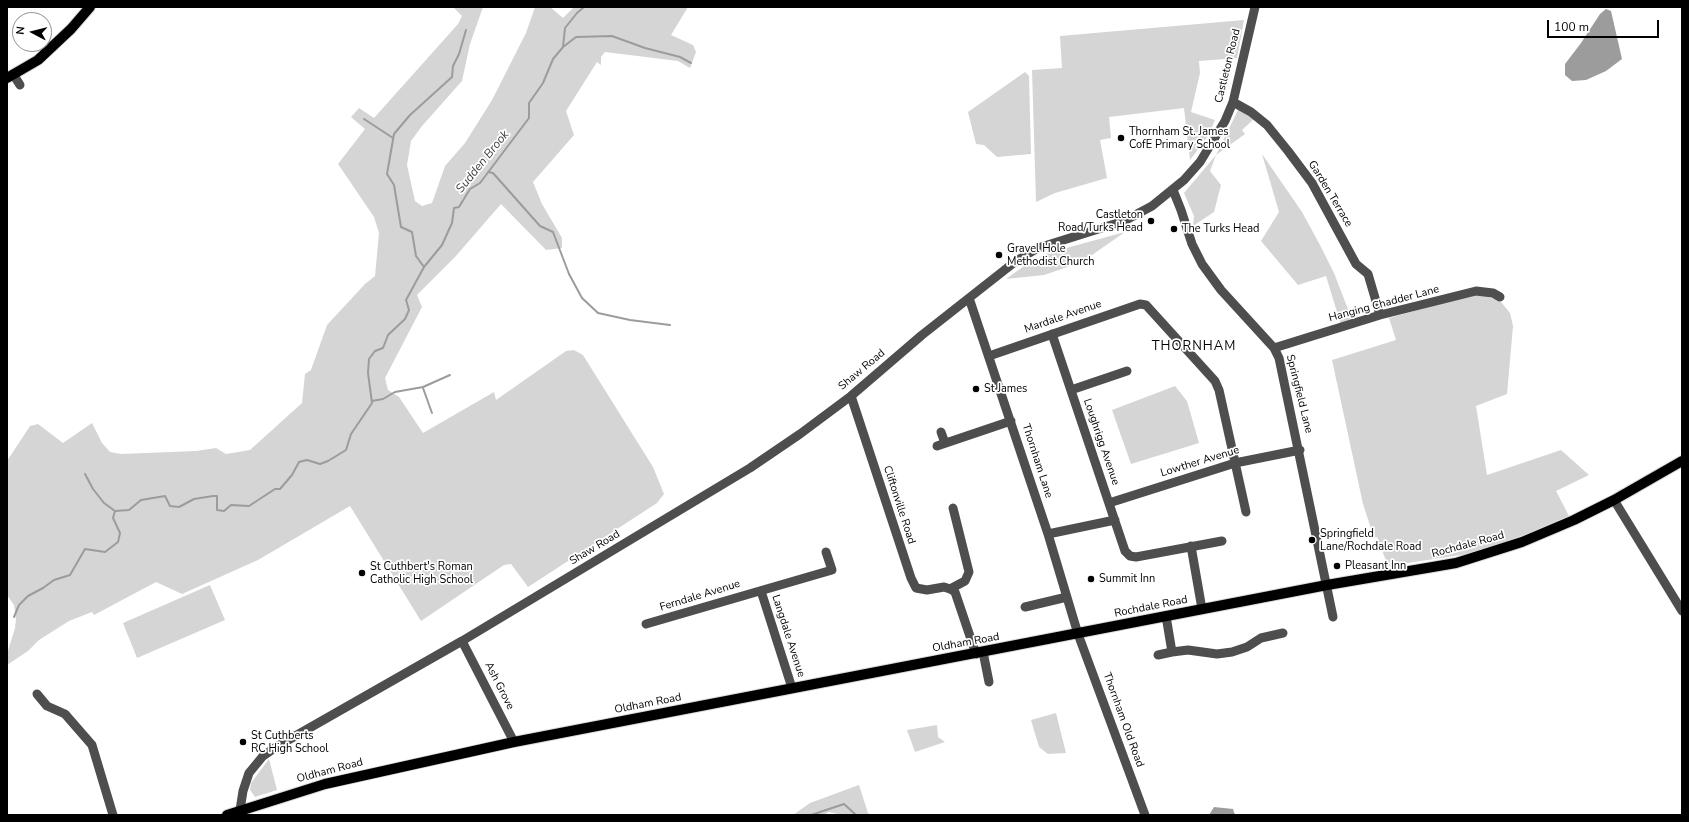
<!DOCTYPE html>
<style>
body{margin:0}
#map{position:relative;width:1689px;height:822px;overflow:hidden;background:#fff;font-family:"Nunito Sans",sans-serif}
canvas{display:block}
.frame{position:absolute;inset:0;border:8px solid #000;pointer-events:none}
.north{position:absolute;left:12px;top:12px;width:40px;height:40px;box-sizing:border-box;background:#fff;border:1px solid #999;border-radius:50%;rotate:277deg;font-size:11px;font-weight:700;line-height:16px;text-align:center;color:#000}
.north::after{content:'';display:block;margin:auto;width:14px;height:18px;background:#000;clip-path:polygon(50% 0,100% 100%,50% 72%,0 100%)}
.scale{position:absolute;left:1547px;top:20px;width:112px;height:18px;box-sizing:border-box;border:2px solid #000;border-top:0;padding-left:5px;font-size:12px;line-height:14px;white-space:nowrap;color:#000;-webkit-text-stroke:3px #fff;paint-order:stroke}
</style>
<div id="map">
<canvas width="1689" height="822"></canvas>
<div class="frame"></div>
<div class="north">N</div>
<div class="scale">100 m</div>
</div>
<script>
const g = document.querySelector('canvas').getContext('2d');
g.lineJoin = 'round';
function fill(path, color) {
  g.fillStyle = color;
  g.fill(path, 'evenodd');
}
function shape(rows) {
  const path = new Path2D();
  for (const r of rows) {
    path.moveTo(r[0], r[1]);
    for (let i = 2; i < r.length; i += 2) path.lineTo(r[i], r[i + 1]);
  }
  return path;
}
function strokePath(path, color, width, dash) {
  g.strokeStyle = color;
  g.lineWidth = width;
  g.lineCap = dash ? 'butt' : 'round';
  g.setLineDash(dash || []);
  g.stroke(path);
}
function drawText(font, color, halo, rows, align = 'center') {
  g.font = font + ' "Nunito Sans",sans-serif';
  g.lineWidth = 3.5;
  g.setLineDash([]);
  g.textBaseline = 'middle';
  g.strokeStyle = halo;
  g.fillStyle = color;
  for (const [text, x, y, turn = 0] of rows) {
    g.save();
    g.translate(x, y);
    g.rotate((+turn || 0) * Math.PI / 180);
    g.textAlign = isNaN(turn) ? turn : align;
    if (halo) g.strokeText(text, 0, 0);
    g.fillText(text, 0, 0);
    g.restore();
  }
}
const green = shape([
 [453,7,483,7,470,44,462,81,422,126,411,141,407,165,415,201,422,206,432,203,445,166,465,143,492,100,526,33,535,7,550,7,563,18,574,7,688,7,671,35,693,45,696,52,690,68,678,61,605,52,601,57,601,65,597,62,566,111,574,135,533,182,542,204,562,238,562,248,546,250,501,204,455,257,417,295,422,307,385,378,388,390,399,397,423,433,494,392,496,400,566,351,574,350,583,355,653,467,664,494,657,503,528,587,511,564,504,565,421,621,350,506,258,560,182,594,156,582,94,615,92,612,69,621,39,640,28,651,7,665,7,654,15,628,16,619,14,605,7,595,7,461,30,426,38,424,63,443,92,423,102,443,110,452,121,454,196,451,216,448,226,454,250,450,302,403,305,374,311,370,327,325,365,284,375,276,379,233,374,217,338,164,365,129,351,117,359,108,374,118,458,24,462,16],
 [1244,20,1237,58,1199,61,1200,73,1191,112,1215,120,1208,136,1190,160,1184,108,1109,117,1111,138,1100,140,1107,178,1055,193,1036,202,1032,70,1062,68,1060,36],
 [1025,72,1029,76,1031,154,997,157,984,145,976,144,968,112],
 [1238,110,1244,110,1256,117,1242,130,1245,134,1216,155,1210,171,1221,185,1214,212,1193,226,1194,216,1184,193,1216,155],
 [1262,154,1302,212,1320,245,1334,273,1353,322,1341,325,1326,276,1298,285,1261,241,1279,212],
 [1125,232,1082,262,1044,275,1006,279,1027,264,1048,253],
 [1472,295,1487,296,1501,302,1510,313,1513,326,1507,394,1476,406,1487,475,1561,450,1589,475,1556,491,1569,516,1503,544,1467,554,1388,566,1377,537,1374,538,1363,504,1332,360,1396,340,1389,318],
 [1175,386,1187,401,1199,443,1131,464,1112,410],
 [210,585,225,620,137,658,123,623],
 [1056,713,1066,753,1048,754,1039,747,1031,720],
 [937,725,938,737,945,742,915,752,907,730],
 [269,759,277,790,255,797,250,790,251,783],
 [859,785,868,813,871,815,842,815,829,812,823,815,793,815,810,803]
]);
const water = shape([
 [1606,9,1611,11,1622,59,1606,71,1586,80,1572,81,1565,75,1565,64,1581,43,1600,14],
 [1214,807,1233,809,1235,815,1209,815]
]);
const stream = shape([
 [563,47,576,37,612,36,645,48,680,57,691,63],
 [364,119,393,138],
 [488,172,493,173,540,226,553,232,569,274,582,298,598,313,630,320,670,325],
 [424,267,416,256,412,232,401,227,394,185,387,174,394,134,410,115,452,77,453,66,459,54,466,30],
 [423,388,432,413],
 [372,401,383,399,395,392,423,387,450,375],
 [85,474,93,489,104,503,115,511],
 [14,617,19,605,28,596,43,588,54,580,70,575,85,549,105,552,118,542,120,533,113,518,115,511,129,510,141,500,165,496,170,506,179,507,194,499,213,496,217,496,217,510,224,511,231,505,249,506,275,489,280,489,292,475,299,462,307,460,320,464,328,461,346,450,351,434,372,403,368,373,369,359,375,351,383,348,388,335,405,319,409,310,406,300,424,267,442,245,452,223,454,208,459,207,470,189,480,183,529,118,529,103,543,83,553,59,563,47,565,28,577,13,584,7],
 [811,815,844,804,856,815]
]);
const minor = shape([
 [13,74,20,85],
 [1233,102,1251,112,1267,125,1288,151,1312,183,1356,264,1368,274,1380,315],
 [1173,190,1181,210,1192,244,1202,264,1221,290,1274,348,1279,358,1333,617],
 [969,298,1048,534,1078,634,1145,815],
 [1052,334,1125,551,1130,556,1136,557,1222,541],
 [1274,348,1380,315,1476,291,1493,293,1500,297],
 [989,356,1140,304,1146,305,1215,381,1219,390,1246,512],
 [1071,390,1127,371],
 [851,396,911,578,916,588,927,590,944,587,950,589],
 [941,432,945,443],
 [937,446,1011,421],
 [1614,500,1682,611],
 [1109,503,1235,463,1300,450],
 [953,508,969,572,965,581,950,589,955,592,976,654],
 [1048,534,1115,520],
 [1191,546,1202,609],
 [761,591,792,688],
 [1025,607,1067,597],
 [1166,616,1172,652,1188,650,1217,654,1232,652,1247,647,1261,638,1283,633],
 [646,624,832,570,826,552],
 [462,641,514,742],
 [983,652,989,682],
 [1158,655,1172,652],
 [37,694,47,706,65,714,92,745,113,815],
 [240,810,243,791,249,773,263,756,276,747,462,641,750,468,800,434,851,396,922,335,1016,261,1038,248,1124,221,1152,206,1184,180,1200,162,1225,121,1233,102,1255,7]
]);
const major = shape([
 [7,78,38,60,71,29,90,7],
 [227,815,325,784,514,742,1327,585,1456,563,1522,542,1574,520,1614,500,1682,461]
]);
const markers = [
 [1121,138,4,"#000"],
 [1151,221,4,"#000"],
 [1174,229,4,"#000"],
 [999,255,4,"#000"],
 [976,389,4,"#000"],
 [1312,540,4,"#000"],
 [1337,566,4,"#000"],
 [362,573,4,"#000"],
 [1091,579,4,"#000"],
 [243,742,4,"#000"]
];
const streetNames = [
 ["Castleton Road",1228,66,-76],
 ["Garden Terrace",1330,194,59],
 ["Hanging Chadder Lane",1384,304,-15],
 ["Mardale Avenue",1063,317,-19],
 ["Shaw Road",862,370,-40],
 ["Springfield Lane",1299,394,76],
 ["Loughrigg Avenue",1101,442,71],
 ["Thornham Lane",1037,461,72],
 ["Lowther Avenue",1200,462,-17],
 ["Cliftonville Road",899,505,72],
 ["Rochdale Road",1468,545,-15],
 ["Shaw Road",595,548,-31],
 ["Ferndale Avenue",700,596,-17],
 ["Rochdale Road",1151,607,-11],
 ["Langdale Avenue",788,636,72],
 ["Oldham Road",966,643,-10],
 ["Ash Grove",499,686,63],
 ["Oldham Road",648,704,-11],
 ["Thornham Old Road",1123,720,70],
 ["Oldham Road",330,771,-15]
];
const poiNames = [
 ["Thornham St. James",1129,132],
 ["CofE Primary School",1129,145],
 ["Castleton",1143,215,"right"],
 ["Road/Turks Head",1143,228,"right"],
 ["The Turks Head",1182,229],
 ["Gravel Hole",1007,249],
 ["Methodist Church",1007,262],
 ["St James",984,389],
 ["Springfield",1320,534],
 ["Lane/Rochdale Road",1320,547],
 ["Pleasant Inn",1345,566],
 ["St Cuthbert's Roman",370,567],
 ["Catholic High School",370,580],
 ["Summit Inn",1099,579],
 ["St Cuthberts",251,736],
 ["RC High School",251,749]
];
const waterNames = [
 ["Sudden Brook",483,162,-51]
];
const quarterNames = [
 ["THORNHAM",1194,347]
];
fill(green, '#d5d5d5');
fill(water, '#9c9c9c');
strokePath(stream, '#9c9c9c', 2);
strokePath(major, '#dbdbdb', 12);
strokePath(minor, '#4e4e4e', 9);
strokePath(major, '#000', 10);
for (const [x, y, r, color] of markers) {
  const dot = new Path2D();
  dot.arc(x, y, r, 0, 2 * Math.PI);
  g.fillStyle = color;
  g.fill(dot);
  strokePath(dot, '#fff', 1.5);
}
drawText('11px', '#000', '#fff', streetNames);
drawText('11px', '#000', '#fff', poiNames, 'left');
drawText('italic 12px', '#3d3d3d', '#fff', waterNames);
g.letterSpacing = '1px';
drawText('13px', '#000', '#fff', quarterNames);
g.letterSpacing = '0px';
</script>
